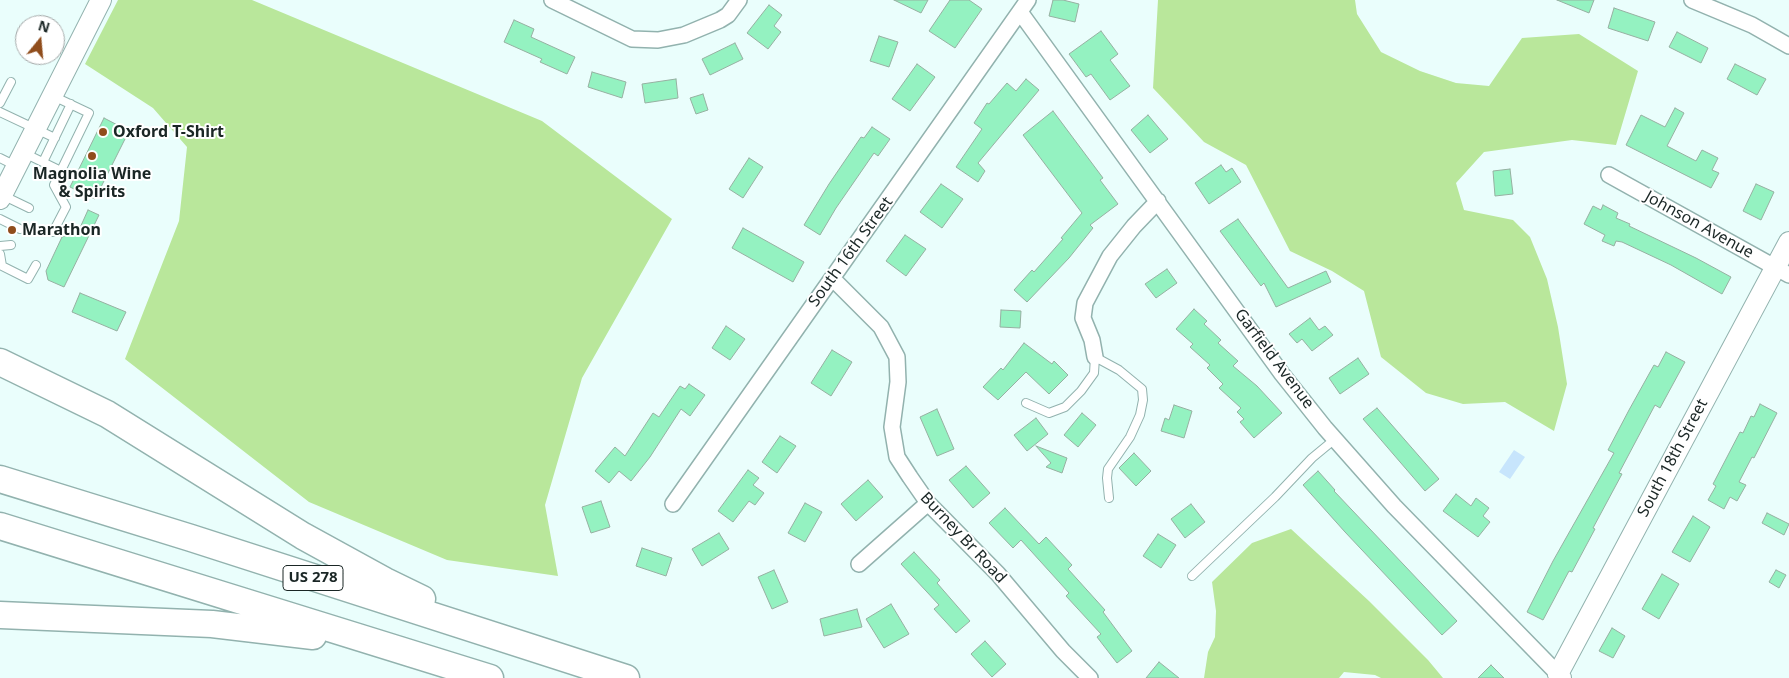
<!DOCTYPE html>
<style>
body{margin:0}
#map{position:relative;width:1789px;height:678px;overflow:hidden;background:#eafefc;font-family:"Noto Sans",sans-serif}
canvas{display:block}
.north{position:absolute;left:15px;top:15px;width:50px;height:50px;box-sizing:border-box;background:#fff;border:1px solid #a3a8a8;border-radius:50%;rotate:17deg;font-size:14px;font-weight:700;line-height:20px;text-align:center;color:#1a2625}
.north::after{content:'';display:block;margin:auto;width:18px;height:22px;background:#904d1c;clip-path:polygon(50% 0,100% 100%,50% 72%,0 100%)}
</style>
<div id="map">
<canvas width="1789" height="678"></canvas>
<div class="north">N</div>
</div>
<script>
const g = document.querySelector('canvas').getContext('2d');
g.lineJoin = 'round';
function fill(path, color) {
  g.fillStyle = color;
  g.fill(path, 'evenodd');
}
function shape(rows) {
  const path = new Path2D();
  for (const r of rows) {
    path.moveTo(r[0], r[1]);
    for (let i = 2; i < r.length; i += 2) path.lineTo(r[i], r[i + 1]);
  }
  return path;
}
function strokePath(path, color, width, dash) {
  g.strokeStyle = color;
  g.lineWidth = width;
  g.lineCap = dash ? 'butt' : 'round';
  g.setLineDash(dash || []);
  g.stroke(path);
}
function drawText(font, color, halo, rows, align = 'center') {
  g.font = font + ' "Noto Sans",sans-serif';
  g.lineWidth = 4;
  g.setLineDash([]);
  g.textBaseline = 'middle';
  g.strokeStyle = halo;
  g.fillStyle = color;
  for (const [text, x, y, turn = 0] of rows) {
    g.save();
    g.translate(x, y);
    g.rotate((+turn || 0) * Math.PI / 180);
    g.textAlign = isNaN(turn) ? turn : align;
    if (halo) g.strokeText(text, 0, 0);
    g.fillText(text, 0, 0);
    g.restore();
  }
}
const green = shape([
 [118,0,252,0,542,121,672,219,582,378,545,505,558,576,447,560,309,502,125,359,179,221,187,147,153,108,85,64],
 [1158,0,1355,0,1357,14,1381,52,1420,71,1456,83,1489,86,1522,38,1579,34,1638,71,1616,145,1572,140,1484,152,1456,183,1464,210,1513,220,1530,237,1547,279,1558,327,1567,384,1554,431,1505,402,1463,404,1426,393,1381,357,1364,291,1332,271,1290,251,1246,165,1204,142,1153,88],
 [1291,529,1369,601,1428,660,1443,678,1381,678,1375,675,1344,672,1339,678,1204,678,1208,652,1215,637,1216,611,1212,582,1252,543]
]);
const water = shape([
 [1514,450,1525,457,1510,479,1499,472]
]);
const building = shape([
 [894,0,928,0,921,13,894,0],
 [950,0,969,0,982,9,955,48,929,31,950,0],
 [1053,0,1063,0,1079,4,1075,22,1049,16,1053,0],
 [1557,0,1594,0,1589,13,1557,0],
 [769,5,782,15,774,26,781,32,768,49,747,33,769,5],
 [1614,8,1655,22,1648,41,1608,28,1614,8],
 [514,20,534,29,531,37,575,57,567,74,540,62,542,59,504,42,514,20],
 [1101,31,1118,54,1110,60,1130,86,1110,100,1091,74,1086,77,1069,54,1101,31],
 [1677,32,1708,48,1701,63,1669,47,1677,32],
 [879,36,898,42,889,67,870,61,879,36],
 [735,43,743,59,710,75,702,59,735,43],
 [917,64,935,77,910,111,892,99,917,64],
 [1735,64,1766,79,1757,95,1727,79,1735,64],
 [592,72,626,82,622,98,588,87,592,72],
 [676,79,678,98,645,103,642,84,676,79],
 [1026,79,1039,90,978,163,985,171,978,182,956,167,982,129,974,123,987,103,989,104,1007,83,1016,91,1026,79],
 [703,94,708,110,696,114,690,98,703,94],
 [1675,108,1684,113,1667,146,1696,161,1702,150,1718,158,1712,170,1719,173,1711,188,1626,145,1641,115,1665,127,1675,108],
 [1053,111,1103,178,1100,180,1118,204,1090,225,1093,228,1069,258,1027,302,1014,290,1032,270,1034,272,1063,239,1061,238,1082,213,1023,135,1053,111],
 [1148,115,1168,139,1150,153,1131,130,1148,115],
 [104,118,129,131,95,199,70,187,104,118],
 [872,127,890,139,878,156,874,153,836,208,820,235,804,225,829,184,861,137,864,138,872,127],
 [749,158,763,167,743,198,729,189,749,158],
 [1221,165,1226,172,1232,168,1241,182,1209,204,1195,183,1221,165],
 [1510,169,1513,194,1495,196,1493,171,1510,169],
 [941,184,963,199,942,228,920,212,941,184],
 [1756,184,1774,192,1761,220,1743,211,1756,184],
 [1603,205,1618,213,1616,218,1630,224,1629,226,1696,258,1731,277,1722,294,1671,265,1622,242,1616,241,1614,246,1602,241,1605,235,1584,224,1593,206,1601,210,1603,205],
 [88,210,99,215,64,287,48,280,46,271,62,237,81,231,79,230,88,210],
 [1238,219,1288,288,1326,271,1331,282,1276,307,1264,283,1261,286,1220,231,1238,219],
 [743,228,804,262,793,282,732,248,743,228],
 [905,235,926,249,906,276,886,261,905,235],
 [1167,269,1177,283,1156,298,1145,284,1167,269],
 [80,293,126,312,117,331,72,312,80,293],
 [1194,309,1207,321,1204,324,1221,340,1218,343,1238,361,1233,366,1257,386,1282,413,1254,438,1240,422,1244,419,1237,412,1241,408,1219,388,1223,384,1207,368,1210,365,1190,347,1193,344,1176,329,1194,309],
 [1001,310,1021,311,1020,328,1000,327,1001,310],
 [1310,318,1319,330,1325,326,1333,335,1312,351,1302,339,1297,343,1289,334,1310,318],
 [726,326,745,339,730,360,712,348,726,326],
 [1024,343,1052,364,1054,361,1068,375,1049,394,1026,372,998,400,983,387,1001,368,1003,370,1024,343],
 [832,350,852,362,831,396,811,383,832,350],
 [1666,352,1685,362,1660,408,1655,405,1619,473,1622,474,1593,528,1595,529,1572,572,1569,571,1543,620,1527,612,1553,561,1614,453,1608,450,1629,410,1654,365,1658,367,1666,352],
 [1358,358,1369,374,1340,394,1329,378,1358,358],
 [689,384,705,395,690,416,681,409,650,457,631,481,619,471,609,483,595,471,615,447,625,456,653,413,659,417,680,386,685,389,689,384],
 [1760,404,1777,413,1754,458,1752,457,1739,482,1746,485,1737,501,1730,497,1724,509,1708,500,1716,486,1713,484,1740,432,1743,433,1751,416,1754,417,1760,404],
 [1174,405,1192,411,1184,438,1161,431,1165,418,1169,420,1174,405],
 [1377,408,1439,479,1425,491,1363,419,1377,408],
 [937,409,954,449,937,456,920,417,937,409],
 [1082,413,1096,425,1078,447,1064,435,1082,413],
 [1036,418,1048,434,1027,451,1014,435,1036,418],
 [780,436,796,446,777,473,762,462,780,436],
 [1036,446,1067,458,1062,473,1046,467,1051,463,1036,446],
 [1134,453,1151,471,1136,486,1119,468,1134,453],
 [966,466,990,493,973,508,949,480,966,466],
 [748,470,759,478,753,485,764,493,755,505,749,501,733,522,718,511,748,470],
 [1318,471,1335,490,1334,491,1457,621,1442,635,1345,532,1303,485,1318,471],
 [868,480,883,497,856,521,841,504,868,480],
 [1456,494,1471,506,1476,498,1489,508,1483,516,1490,522,1478,537,1443,511,1456,494],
 [601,501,610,527,591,533,582,507,601,501],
 [805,503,822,512,805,542,788,533,805,503],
 [1191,504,1205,522,1185,538,1171,519,1191,504],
 [1005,508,1039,544,1046,537,1072,565,1068,569,1105,610,1103,612,1132,651,1117,663,1097,637,1101,634,1066,596,1069,593,1021,540,1013,548,989,523,1005,508],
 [1767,513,1789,524,1784,535,1762,523,1767,513],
 [1693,516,1710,527,1690,562,1672,552,1693,516],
 [719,533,729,549,702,566,692,549,719,533],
 [1158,534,1176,545,1161,568,1143,556,1158,534],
 [642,548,672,558,666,576,636,566,642,548],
 [914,552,940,580,937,583,970,621,956,633,934,609,939,605,901,564,914,552],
 [774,570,788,602,772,609,758,577,774,570],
 [1776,570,1786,575,1779,588,1769,582,1776,570],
 [1662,574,1679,584,1659,619,1642,609,1662,574],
 [891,604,909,634,884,648,866,619,891,604],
 [857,609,862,627,824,636,820,619,857,609],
 [1612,628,1625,636,1613,658,1599,651,1612,628],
 [985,641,1006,664,992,677,971,654,985,641],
 [1159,662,1179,678,1146,678,1159,662],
 [1491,665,1504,678,1478,678,1491,665]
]);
const lane = shape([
 [0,103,11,82],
 [0,112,55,138],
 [24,153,61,171],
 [0,158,16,166],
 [43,162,71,104],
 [2,195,29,208],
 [0,219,20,229],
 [53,232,66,207,54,185,89,113,53,96],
 [0,246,11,245],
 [0,254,2,266,28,279,36,265],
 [1026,403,1049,413,1065,407,1081,391,1094,373,1095,357,1119,370,1142,389,1143,400,1140,415,1130,437,1108,469,1107,478,1109,498],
 [1192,576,1275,497,1312,458,1335,439]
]);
const street = shape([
 [552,0,632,39,658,40,684,35,720,20,728,15,739,0],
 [1692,0,1752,25,1789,46],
 [1020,12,1282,374,1325,428,1394,506,1558,674],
 [1609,175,1789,275],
 [832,278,881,327,897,357,898,382,892,427,897,457,910,477,928,503,998,574,1063,651,1090,678],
 [1095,357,1092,340,1083,318,1085,303,1110,256,1134,226,1158,201],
 [673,504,1028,0],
 [859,564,928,503]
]);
const secondary = shape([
 [0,199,101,0],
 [1561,678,1558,674,1789,242]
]);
const highway = shape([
 [0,362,107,414,303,536,385,581,422,599],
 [0,479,191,538,626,678],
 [0,526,490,678],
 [0,615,212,624,313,636]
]);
const markers = [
 [103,132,5,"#904d1c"],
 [92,156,5,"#904d1c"],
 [12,230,5,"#904d1c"]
];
const shields = [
 [313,578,60]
];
const shieldNames = [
 ["US 278",313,578]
];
const poiNames = [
 ["Oxford T-Shirt",113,132],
 ["Magnolia Wine",92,174,"center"],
 ["& Spirits",92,192,"center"],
 ["Marathon",22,230]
];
const streetNames = [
 ["Johnson Avenue",1699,225,29],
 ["South 16th Street",851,252,-54],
 ["Garfield Avenue",1274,359,53],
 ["South 18th Street",1673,458,-62],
 ["Burney Br Road",963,538,47]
];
fill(green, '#b9e79b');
fill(water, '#c7e5fc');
fill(building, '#94f2c1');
strokePath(building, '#96b0a1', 1);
strokePath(lane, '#92b2ae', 10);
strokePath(street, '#92b2ae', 18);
strokePath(secondary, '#92b2ae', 22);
strokePath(highway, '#92b2ae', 29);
strokePath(lane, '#fff', 8);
strokePath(street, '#fff', 15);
strokePath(secondary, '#fff', 20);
strokePath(highway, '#fff', 26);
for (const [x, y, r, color] of markers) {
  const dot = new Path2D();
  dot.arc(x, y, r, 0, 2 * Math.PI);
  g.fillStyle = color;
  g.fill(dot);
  strokePath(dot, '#fff', 2);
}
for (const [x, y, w] of shields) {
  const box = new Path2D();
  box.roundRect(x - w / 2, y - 12.5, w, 25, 4);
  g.fillStyle = '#fff';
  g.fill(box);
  strokePath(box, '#1a2625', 1);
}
drawText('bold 15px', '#1a2625', null, shieldNames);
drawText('bold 16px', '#1a2625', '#fff', poiNames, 'left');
drawText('16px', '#1a2625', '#fff', streetNames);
</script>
